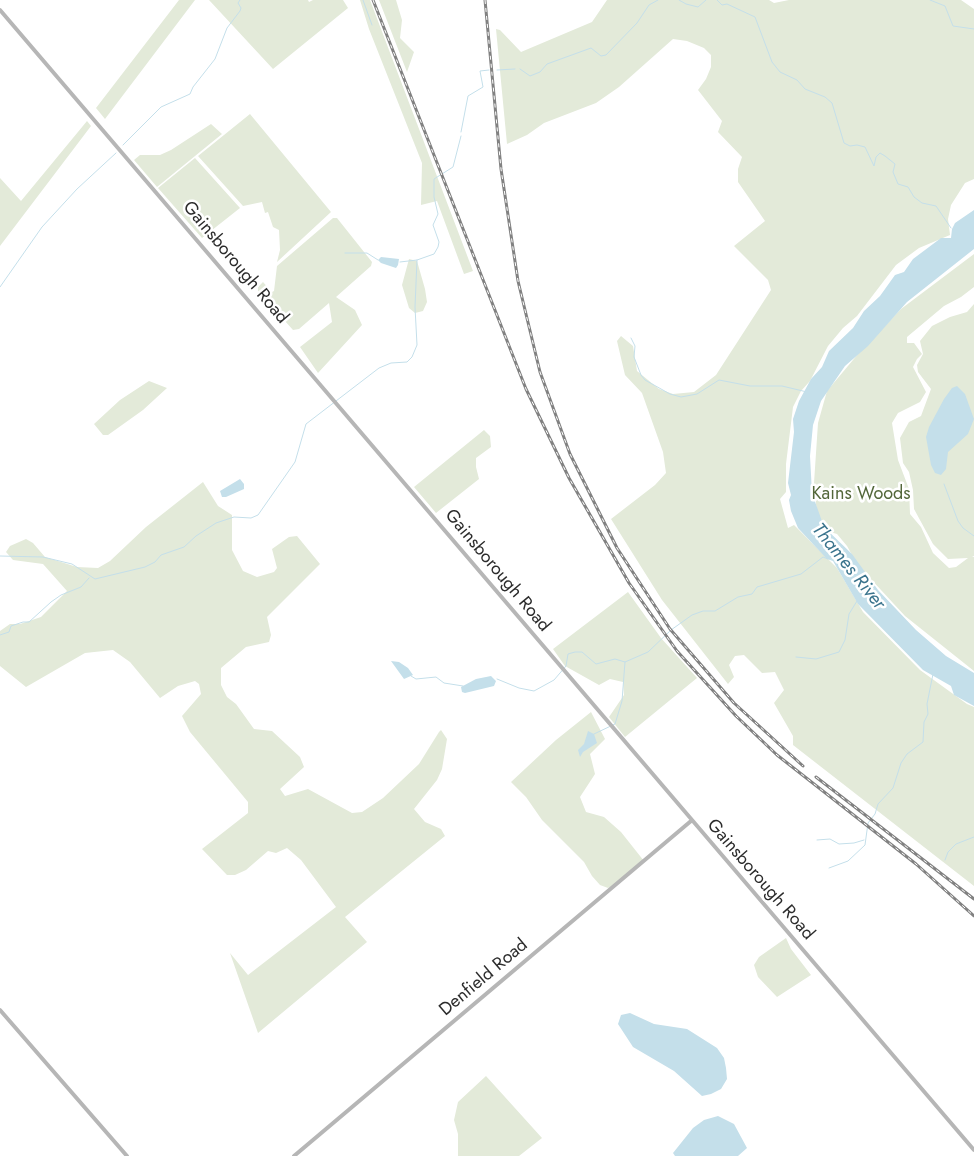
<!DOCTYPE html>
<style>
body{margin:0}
canvas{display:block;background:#fff}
</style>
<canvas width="974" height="1156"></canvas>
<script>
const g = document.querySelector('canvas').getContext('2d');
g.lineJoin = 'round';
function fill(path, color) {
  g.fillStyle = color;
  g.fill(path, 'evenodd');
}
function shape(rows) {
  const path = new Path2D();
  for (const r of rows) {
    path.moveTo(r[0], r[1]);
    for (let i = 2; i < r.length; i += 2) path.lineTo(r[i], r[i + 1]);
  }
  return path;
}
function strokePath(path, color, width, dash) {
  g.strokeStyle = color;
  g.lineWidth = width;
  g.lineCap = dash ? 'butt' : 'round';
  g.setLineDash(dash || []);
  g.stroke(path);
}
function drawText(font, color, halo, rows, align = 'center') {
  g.font = font + ' Jost,sans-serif';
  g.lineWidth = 5;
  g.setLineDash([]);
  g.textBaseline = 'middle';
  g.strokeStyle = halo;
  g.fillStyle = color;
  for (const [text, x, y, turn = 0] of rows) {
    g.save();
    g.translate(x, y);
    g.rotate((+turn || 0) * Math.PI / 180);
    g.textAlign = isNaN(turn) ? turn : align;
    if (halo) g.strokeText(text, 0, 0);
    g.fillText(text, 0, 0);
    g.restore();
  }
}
const green = shape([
 [179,0,195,0,105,119,96,108],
 [209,0,308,0,309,2,313,0,343,0,348,8,273,69],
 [360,0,370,0,473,271,464,274,437,201,421,205,422,163,369,29],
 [379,0,396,0,402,20,400,38,414,52,407,72],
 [607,0,769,0,774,3,789,0,961,0,974,9,974,179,965,183,951,205,948,219,950,235,919,248,896,265,857,316,843,328,828,346,810,381,801,391,793,407,786,464,786,492,780,499,788,528,794,525,837,568,863,612,920,670,967,704,974,707,974,886,793,745,793,736,774,703,784,690,775,672,762,673,744,655,735,656,729,665,734,677,728,684,662,600,611,519,655,485,666,473,663,452,642,393,625,375,617,341,621,336,633,346,637,371,659,389,673,394,694,392,716,375,771,290,768,280,734,246,765,221,738,182,738,169,742,157,718,132,722,121,698,90,706,79,711,67,711,55,704,48,687,41,673,39,619,87,596,103,544,123,527,135,507,144,496,29,500,30,521,52,592,22],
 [250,114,331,212,277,262,280,250,279,230,273,227,268,212,265,213,262,202,243,206,198,156],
 [87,121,91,126,0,246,0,178,21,201],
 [211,124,222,134,157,187,134,160,140,155,160,155,171,150],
 [195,158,240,208,202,238,158,188],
 [333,218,337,218,372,262,371,266,336,297,355,310,362,325,318,373,300,347,332,322,329,303,299,329,293,330,258,291,258,287,263,282,272,292,274,291,277,266],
 [974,254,974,287,961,297,944,306,907,337,907,343,914,343,922,354,917,359,913,367,926,392,920,402,898,413,892,423,898,460,909,489,910,514,921,527,933,553,949,568,956,567,968,558,948,559,933,544,914,509,913,490,909,472,903,463,900,438,909,422,921,416,931,389,918,372,917,365,923,354,920,341,932,326,950,317,967,312,974,304,974,556,972,557,974,557,974,671,905,616,857,564,847,546,837,534,827,531,817,515,814,483,818,423,827,391,858,354,901,309],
 [409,259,417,261,425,289,427,302,423,311,415,313,409,308,402,285],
 [149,381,167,388,143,410,108,435,103,435,94,424,120,400],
 [484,430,490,436,491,447,476,458,476,467,479,479,436,513,414,487],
 [203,482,218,506,232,515,232,550,243,571,257,577,274,572,277,568,272,549,289,537,297,536,320,564,267,617,271,635,269,642,246,647,221,668,221,685,227,697,236,704,254,729,272,731,300,757,304,767,280,789,285,796,308,789,352,813,362,812,383,798,419,764,439,732,441,730,447,739,442,769,437,780,414,809,425,822,441,829,445,836,345,917,367,942,258,1033,230,953,248,975,336,907,301,860,287,848,276,853,268,851,246,870,235,875,227,875,202,849,248,813,248,802,190,732,182,716,201,694,199,684,195,681,178,686,160,698,130,662,113,650,85,653,26,687,0,666,0,631,10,624,20,624,41,617,67,591,43,564,13,560,6,552,10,546,26,539,33,543,45,557,77,567,98,568,110,561,146,527],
 [628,592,661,638,697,678,625,737,609,717,624,695,623,682,610,679,599,685,565,666,553,649],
 [591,712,605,739,590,754,595,774,580,797,586,812,604,817,621,832,644,861,620,882,608,888,600,885,592,876,584,862,542,820,526,797,511,782,556,740],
 [786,938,791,949,811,975,777,997,758,977,754,965,759,957],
 [486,1076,542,1138,519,1156,458,1156,458,1134,454,1120,458,1102]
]);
const water = shape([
 [974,210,974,249,907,302,868,346,845,366,821,401,813,425,810,456,812,493,824,527,852,554,878,590,916,630,946,656,974,673,974,706,954,695,951,686,923,670,858,604,833,561,827,559,798,528,791,511,789,500,791,495,788,483,794,432,793,419,799,401,811,379,822,367,829,351,853,328,864,311,880,296,895,275,904,272,913,259,941,238,951,238,952,229,955,223],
 [381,257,399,259,398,265,396,268,381,263,378,260],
 [957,386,965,394,974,419,968,434,948,452,946,469,941,475,935,473,931,465,926,437,929,427,944,399,952,388],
 [240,479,244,484,244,489,226,497,222,497,220,491],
 [391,661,399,662,408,668,413,675,404,679],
 [491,676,496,681,494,686,465,693,462,692,461,687,476,679],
 [588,731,594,734,597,743,583,752,580,757,578,750,584,744],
 [630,1013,654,1024,687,1029,717,1048,724,1058,726,1068,727,1079,721,1089,711,1094,702,1096,674,1071,633,1047,618,1024,621,1015],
 [718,1116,734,1124,747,1148,738,1156,675,1156,673,1153,693,1128,704,1120]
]);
const stream = shape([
 [363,0,372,25],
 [679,0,686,4,698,7,706,0],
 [717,0,722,5,727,4,755,17,772,62,780,72,797,80,805,89,825,97,832,103,844,143,850,146,857,145,865,147,874,166,876,157,880,153,885,156,895,164,893,172,898,184,908,187,914,197,922,203,936,206,951,228],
 [930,0,945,6,953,26,974,29],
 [520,69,530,76,540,72,547,64,591,48,601,56,606,55,637,23,649,5,658,0],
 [497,70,515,69],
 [461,132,468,96,483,87,480,71,489,70],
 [123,145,161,107,190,94,193,87,215,59,227,28,240,11,241,8,238,3,240,0],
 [345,253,367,253,378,260],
 [400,262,417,260,434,254,438,247,439,242,433,225,438,214,434,197,434,179,453,167,461,136],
 [0,287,42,227,77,189,116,153],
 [631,338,635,346,634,357,641,375,645,380,670,394,681,397,697,394,719,380,750,386,782,386,807,392],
 [944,484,958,521,963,528,974,536],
 [0,556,43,557,72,564,95,579,145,567,155,562,161,555,184,547,196,536,216,523,234,517,251,518,258,515,295,462,306,424,379,368,391,363,407,362,412,357,417,345,415,307,417,260],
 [0,635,9,632,11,626,23,622,29,622,51,602,61,595,81,587,89,578],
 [796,657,816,659,839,652,845,640,849,614,857,601],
 [411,676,416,679,436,677,444,683,463,686],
 [497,679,519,688,534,691,554,680,566,666,568,654,575,652,582,652,596,664,615,659,625,662,648,652,671,630,692,615,703,611,715,611,738,597,752,594,757,587,801,574,823,557,828,559],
 [594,734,615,724,622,701,625,662],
 [817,840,830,839,839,844,854,843,864,840],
 [945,860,948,852,956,844,974,837],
 [829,868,848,861,865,845,868,823,875,814,878,804,893,788,901,763,907,754,923,742,924,722,928,714,927,704,933,674]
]);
const secondary = shape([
 [0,10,974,1150],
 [0,1010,127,1156],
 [294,1156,691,821]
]);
const rail = shape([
 [373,0,526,389,569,478,629,583,677,651,736,716,777,755,916,864,974,916],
 [485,0,501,169,518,281,540,372,570,454,617,548,670,629,734,703,803,766],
 [816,777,974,899]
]);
const streetNames = [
 ["Gainsborough Road",235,263,50],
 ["Gainsborough Road",497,571,50],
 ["Gainsborough Road",760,880,49],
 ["Denfield Road",484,978,-40]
];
const parkNames = [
 ["Kains Woods",861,495]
];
const waterNames = [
 ["Thames River",848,567,51]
];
fill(green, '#e3ead9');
fill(water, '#c4dfea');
strokePath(stream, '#c4dfea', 1);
strokePath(secondary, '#b6b6b6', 4);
strokePath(rail, '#818181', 3);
strokePath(rail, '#fff', 1, [4]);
drawText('18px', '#2c2c2c', '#fff', streetNames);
drawText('18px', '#53673a', '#fff', parkNames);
drawText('italic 19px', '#3b748d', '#fff', waterNames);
</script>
